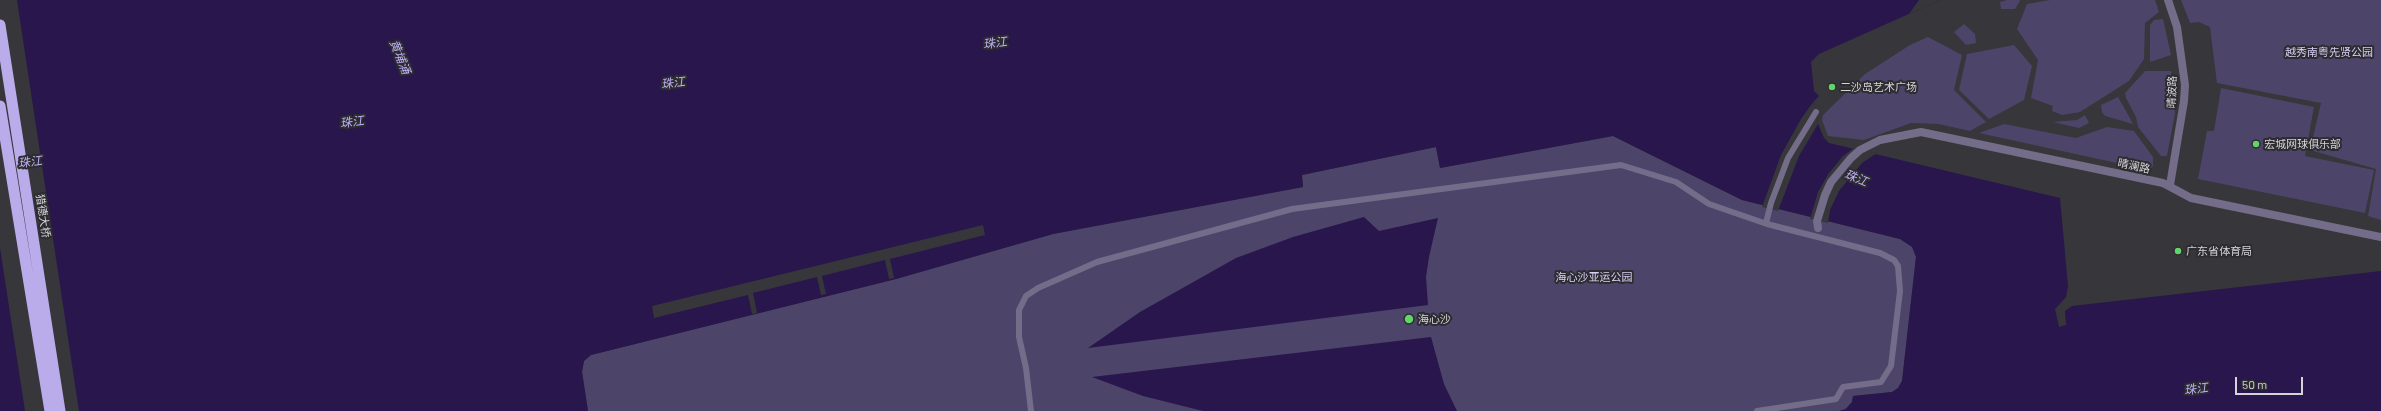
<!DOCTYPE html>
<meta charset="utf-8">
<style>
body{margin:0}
#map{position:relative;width:2381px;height:411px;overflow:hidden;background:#37363b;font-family:Barlow,sans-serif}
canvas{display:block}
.scale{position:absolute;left:2235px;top:377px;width:68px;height:18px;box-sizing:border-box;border:2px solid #d4d3d6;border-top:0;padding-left:5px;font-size:12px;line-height:14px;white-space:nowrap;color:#d4d3d6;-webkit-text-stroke:3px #2d2c31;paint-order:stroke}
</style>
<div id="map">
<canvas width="2381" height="411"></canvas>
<div class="scale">50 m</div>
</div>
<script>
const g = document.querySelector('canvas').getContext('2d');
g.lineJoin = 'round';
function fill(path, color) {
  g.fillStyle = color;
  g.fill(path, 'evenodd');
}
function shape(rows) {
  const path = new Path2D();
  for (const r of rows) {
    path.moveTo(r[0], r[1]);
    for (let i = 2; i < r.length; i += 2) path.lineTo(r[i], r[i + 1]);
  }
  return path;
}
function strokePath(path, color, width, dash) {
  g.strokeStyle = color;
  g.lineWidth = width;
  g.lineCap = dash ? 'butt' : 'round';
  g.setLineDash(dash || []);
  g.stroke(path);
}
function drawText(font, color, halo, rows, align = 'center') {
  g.font = font + ' Barlow,"Noto Sans SC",sans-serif';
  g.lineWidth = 4;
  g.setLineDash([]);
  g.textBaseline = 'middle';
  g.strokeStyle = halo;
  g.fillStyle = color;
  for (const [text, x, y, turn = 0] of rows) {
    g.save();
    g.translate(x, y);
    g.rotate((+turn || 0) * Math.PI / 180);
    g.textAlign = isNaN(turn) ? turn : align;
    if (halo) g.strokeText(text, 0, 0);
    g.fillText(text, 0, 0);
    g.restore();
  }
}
const green = shape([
 [2007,0,2019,0,2020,1,2015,9,2001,9,2000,2],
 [2050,0,2155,0,2159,12,2145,23,2144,59,2129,81,2080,112,2062,115,2052,111,2053,106,2031,98,2038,60,2017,29,2027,4],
 [2181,0,2381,0,2381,220,2368,216,2376,169,2310,150,2321,103,2217,83,2210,27,2199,22,2190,23],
 [2163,19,2171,55,2150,62,2150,25,2154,20],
 [1964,24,1975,34,1976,43,1966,45,1954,32],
 [1928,37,1962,55,1954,90,1986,122,1970,131,1939,124,1911,123,1864,140,1828,136,1822,120,1823,115,1865,74,1910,45],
 [2014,45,2032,66,2024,100,1989,119,1959,90,1967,54],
 [2145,71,2171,71,2175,113,2167,156,2161,156,2138,127,2136,117,2126,98,2125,93],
 [2221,88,2314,107,2305,156,2374,170,2365,213,2198,179,2207,131,2214,131],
 [2118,97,2130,118,2133,124,2105,116,2102,112,2101,105],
 [2085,115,2089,123,2079,128,2053,122,2077,120],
 [2004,124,2076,138,2107,127,2134,131,2153,157,2153,166,2149,170,1979,133],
 [1613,136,1742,200,1900,239,1913,247,1916,257,1902,381,1898,388,1892,392,1853,396,1852,402,1845,409,1839,411,588,411,582,372,584,361,591,355,896,279,1053,234,1303,187,1302,175,1436,147,1440,168]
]);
const water = shape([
 [0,0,1940,0,1819,54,1811,62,1814,91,1819,96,1814,101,1818,124,1824,138,1829,143,2060,198,2068,286,2066,297,2055,309,2059,327,2066,325,2065,311,2072,306,2381,271,2381,411,1839,411,1846,409,1852,402,1853,396,1892,392,1898,388,1902,381,1916,257,1912,247,1900,239,1742,200,1613,136,1440,168,1436,147,1302,175,1303,187,1053,234,896,279,591,355,584,361,582,372,588,411,0,411],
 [1364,217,1379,231,1438,218,1429,257,1426,277,1428,305,1088,348,1140,312,1236,258,1293,237],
 [1431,337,1444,384,1457,411,1203,411,1143,396,1092,377]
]);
const pier = shape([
 [0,0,17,0,79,411,25,411,0,248],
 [1919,0,1940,0,1909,14],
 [1814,101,1818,124,1799,156,1778,211,1762,207,1781,155,1801,119],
 [1855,147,1877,153,1862,163,1839,191,1830,210,1828,223,1810,219,1818,192,1829,173,1843,156],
 [983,225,985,235,890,259,894,278,889,279,885,260,822,276,826,294,821,295,817,277,753,293,757,313,752,314,748,295,654,318,652,306]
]);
const pedestrian = shape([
 [1766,223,1771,203,1788,158,1816,112],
 [1031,411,1026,368,1019,337,1019,310,1026,296,1038,288,1097,262,1292,209,1621,165,1676,182,1709,204,1767,224,1880,253,1894,260,1898,266,1900,291,1891,366,1881,382,1843,387,1836,399,1757,411]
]);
const minor = shape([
 [2168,0,2177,27,2185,85,2184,101,2170,185],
 [1818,228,1817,221,1825,195,1831,182,1851,158,1860,150,1880,140,1921,132,2163,183,2191,198,2381,237]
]);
const trunkBridge = shape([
 [0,25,60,411],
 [0,106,50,411]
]);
const markers = [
 [1832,87,4,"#63d468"],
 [2256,144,4,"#63d468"],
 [2178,251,4,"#63d468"],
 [1409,319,5,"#63d468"]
];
const parkNames = [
 ["越秀南粤先贤公园",2329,52],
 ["海心沙亚运公园",1594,277]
];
const poiNames = [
 ["二沙岛艺术广场",1840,87],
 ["宏城网球俱乐部",2264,144],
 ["广东省体育局",2186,251],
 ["海心沙",1418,319]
];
const streetNames = [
 ["晴波路",2172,92,-88],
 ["晴澜路",2134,166,12],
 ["猎德大桥",43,216,81]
];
const waterNames = [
 ["珠江",995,43,-7],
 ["黄埔涌",400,57,68],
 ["珠江",673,83,-7],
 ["珠江",352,122,-7],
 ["珠江",30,162,-7],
 ["珠江",1856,178,22],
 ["珠江",2196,389,-7]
];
fill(green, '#4d446a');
fill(water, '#28164c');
fill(pier, '#37363b');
strokePath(pedestrian, '#736d89', 6);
strokePath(minor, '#736d89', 8);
strokePath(trunkBridge, '#baacea', 11);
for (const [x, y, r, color] of markers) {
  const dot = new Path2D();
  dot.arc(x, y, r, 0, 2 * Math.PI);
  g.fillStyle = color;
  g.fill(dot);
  strokePath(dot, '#2d2c31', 1.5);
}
drawText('11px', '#d7d0f4', '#2d2c31', parkNames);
drawText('11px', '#d4d3d6', '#2d2c31', poiNames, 'left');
drawText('11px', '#d4d3d6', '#2d2c31', streetNames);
drawText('italic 12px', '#c2b2f9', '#2d2c31', waterNames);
</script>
